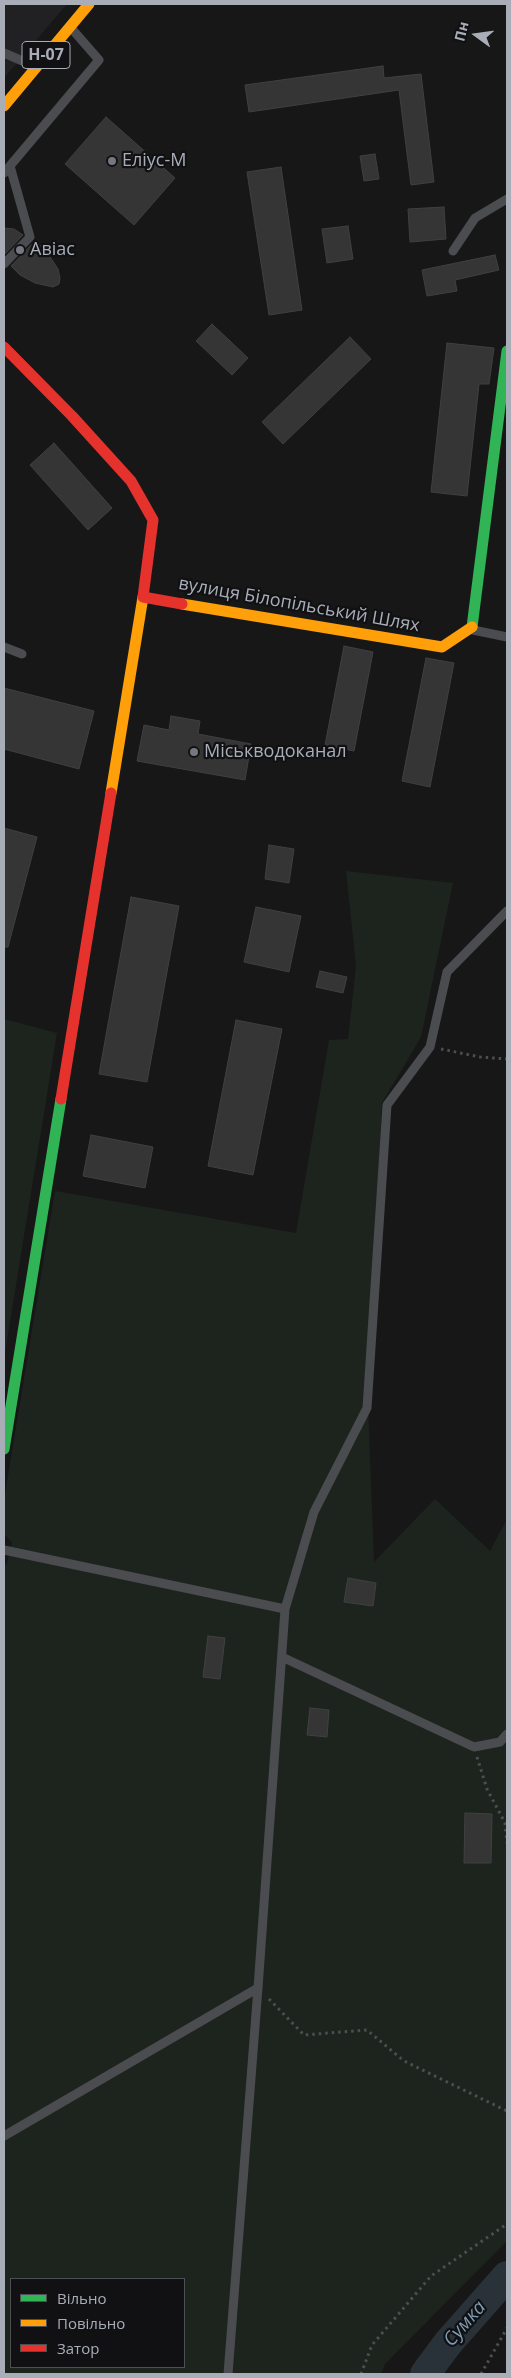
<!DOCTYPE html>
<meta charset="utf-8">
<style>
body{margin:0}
#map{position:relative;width:511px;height:2378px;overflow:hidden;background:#171717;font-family:"Open Sans",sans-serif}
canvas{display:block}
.frame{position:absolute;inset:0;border:5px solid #a8adb8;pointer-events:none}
.legend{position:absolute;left:10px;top:2278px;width:175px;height:90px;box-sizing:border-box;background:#111113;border:1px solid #4d4f55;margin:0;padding:6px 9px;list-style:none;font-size:15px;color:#a8adb8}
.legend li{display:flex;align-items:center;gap:10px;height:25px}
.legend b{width:25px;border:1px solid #4d4f55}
.north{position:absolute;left:451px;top:10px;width:50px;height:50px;-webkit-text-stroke:4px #111113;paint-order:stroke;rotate:284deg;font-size:14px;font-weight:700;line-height:20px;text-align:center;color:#a8adb8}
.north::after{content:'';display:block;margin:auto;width:18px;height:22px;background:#a8adb8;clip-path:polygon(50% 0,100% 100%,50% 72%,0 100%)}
</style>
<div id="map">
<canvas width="511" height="2378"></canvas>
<div class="frame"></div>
<ul class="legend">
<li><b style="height:6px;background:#30b455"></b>Вільно</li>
<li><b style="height:6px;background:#ff9f0a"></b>Повільно</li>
<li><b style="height:6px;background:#e5322d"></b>Затор</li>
</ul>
<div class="north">Пн</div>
</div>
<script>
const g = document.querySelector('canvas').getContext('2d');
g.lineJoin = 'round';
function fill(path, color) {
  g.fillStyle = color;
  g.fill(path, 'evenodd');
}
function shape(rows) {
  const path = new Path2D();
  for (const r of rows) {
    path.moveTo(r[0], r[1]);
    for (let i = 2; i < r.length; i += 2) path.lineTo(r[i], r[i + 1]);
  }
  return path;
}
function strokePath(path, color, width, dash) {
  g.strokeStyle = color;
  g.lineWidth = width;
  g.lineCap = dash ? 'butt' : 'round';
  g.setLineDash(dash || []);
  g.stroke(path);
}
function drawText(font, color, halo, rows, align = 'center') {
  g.font = font + ' "Open Sans",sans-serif';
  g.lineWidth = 4.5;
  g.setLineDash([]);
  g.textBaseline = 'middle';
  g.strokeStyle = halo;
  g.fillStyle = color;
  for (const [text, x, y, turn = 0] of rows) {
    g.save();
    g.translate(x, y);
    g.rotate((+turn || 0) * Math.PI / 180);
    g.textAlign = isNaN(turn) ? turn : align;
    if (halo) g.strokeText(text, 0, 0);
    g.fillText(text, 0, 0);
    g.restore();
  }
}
const built = shape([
 [4,4,67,4,4,78]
]);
const green = shape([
 [346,871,453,883,421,1037,382,1103,368,1406,374,1562,435,1499,490,1551,507,1519,507,2241,385,2364,381,2374,4,2374,4,1566,7,1564,12,1542,4,1534,4,1500,55,1191,296,1233,329,1040,348,1039,356,966],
 [11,2279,184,2279,184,2367,11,2367],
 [4,1019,57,1033,4,1359]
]);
const river = shape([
 [425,2374,448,2343,507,2276]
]);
const building = shape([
 [383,66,384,78,421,74,434,182,411,185,399,90,249,112,245,85,383,66],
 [106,117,175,178,134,225,65,164,106,117],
 [375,154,379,179,364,181,360,156,375,154],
 [281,167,302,310,269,315,247,172,281,167],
 [444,207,446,239,410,242,408,209,444,207],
 [348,226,353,259,327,263,322,229,348,226],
 [4,228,14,229,23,235,4,255,4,228],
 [35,241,45,249,58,269,60,278,59,284,53,287,35,283,20,275,11,266,35,241],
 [495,255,499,270,455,280,457,291,427,296,422,270,495,255],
 [212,324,248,358,232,375,196,341,212,324],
 [350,337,371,359,283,444,262,422,350,337],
 [447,343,494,348,489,384,479,384,467,496,431,492,447,343],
 [54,443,112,508,88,530,30,465,54,443],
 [344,646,373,652,354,751,325,745,344,646],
 [426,658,454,663,430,787,402,781,426,658],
 [4,688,94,711,79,769,4,749,4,688],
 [171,716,200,721,198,734,251,744,245,780,137,761,144,725,169,730,171,716],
 [4,828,37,837,8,947,4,947,4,828],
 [269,845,294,849,289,883,265,879,269,845],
 [131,897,179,906,147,1082,99,1074,131,897],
 [256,907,301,916,289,972,244,962,256,907],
 [320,971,347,977,343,993,316,987,320,971],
 [236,1020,282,1029,253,1175,208,1166,236,1020],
 [91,1135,153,1147,145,1188,83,1176,91,1135],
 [348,1578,376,1583,373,1606,344,1602,348,1578],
 [208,1636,225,1638,220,1679,203,1677,208,1636],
 [310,1708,329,1710,327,1737,307,1735,310,1708],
 [465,1813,492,1814,491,1863,464,1863,465,1813]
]);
const path = shape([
 [441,1049,480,1057,507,1059],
 [477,1757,487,1789,505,1823,507,1843],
 [269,1999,304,2035,367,2030,404,2061,507,2111],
 [361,2374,372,2345,431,2276,507,2224],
 [481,2374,507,2328]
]);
const lane = shape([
 [4,53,34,66],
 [4,173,99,60,72,29],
 [453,251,475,218,507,199],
 [4,264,30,237,10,166],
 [473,630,507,637],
 [4,647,22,654],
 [4,1550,285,1609],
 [282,1657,474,1747,500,1742,507,1734],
 [4,2136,258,1988,285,1609,314,1512,367,1408,387,1105,430,1047,447,972,507,911],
 [228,2374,258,1988]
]);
const fast = shape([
 [472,627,507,351],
 [4,1449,61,1099]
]);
const slow = shape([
 [4,106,89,4],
 [182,604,442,647,472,627],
 [111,793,143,597]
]);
const jam = shape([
 [4,347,72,416,131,481,153,520,143,597,182,604],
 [61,1099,111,793]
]);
const markers = [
 [112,161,5,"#757880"],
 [20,250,5,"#757880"],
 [194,752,5,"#757880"]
];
const shields = [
 [46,55,48]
];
const shieldNames = [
 ["Н-07",46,55]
];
const poiNames = [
 ["Еліус-М",122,161],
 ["Авіас",30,250],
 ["Міськводоканал",204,752]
];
const streetNames = [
 ["вулиця Білопільський Шлях",299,605,10]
];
const waterNames = [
 ["Сумка",465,2324,-49]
];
fill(built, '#212123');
fill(green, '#1d241e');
strokePath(river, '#2a3239', 30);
fill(building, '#353536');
strokePath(building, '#3f4043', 1);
strokePath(path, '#4d4e52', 3, [2.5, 4]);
strokePath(lane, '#4b4c50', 9);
strokePath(fast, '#30b455', 11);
strokePath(slow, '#ff9f0a', 11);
strokePath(jam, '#e5322d', 11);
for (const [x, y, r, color] of markers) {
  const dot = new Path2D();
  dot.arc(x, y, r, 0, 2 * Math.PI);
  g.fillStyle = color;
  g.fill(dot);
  strokePath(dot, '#111113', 2);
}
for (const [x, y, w] of shields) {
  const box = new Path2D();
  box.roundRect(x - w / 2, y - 13.5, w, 27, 4);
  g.fillStyle = '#111113';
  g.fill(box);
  strokePath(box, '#a8adb8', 1);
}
drawText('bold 16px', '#a8adb8', null, shieldNames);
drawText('18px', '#a8adb8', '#111113', poiNames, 'left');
drawText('18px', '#a8adb8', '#111113', streetNames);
drawText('italic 19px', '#7f9bb3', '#111113', waterNames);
</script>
